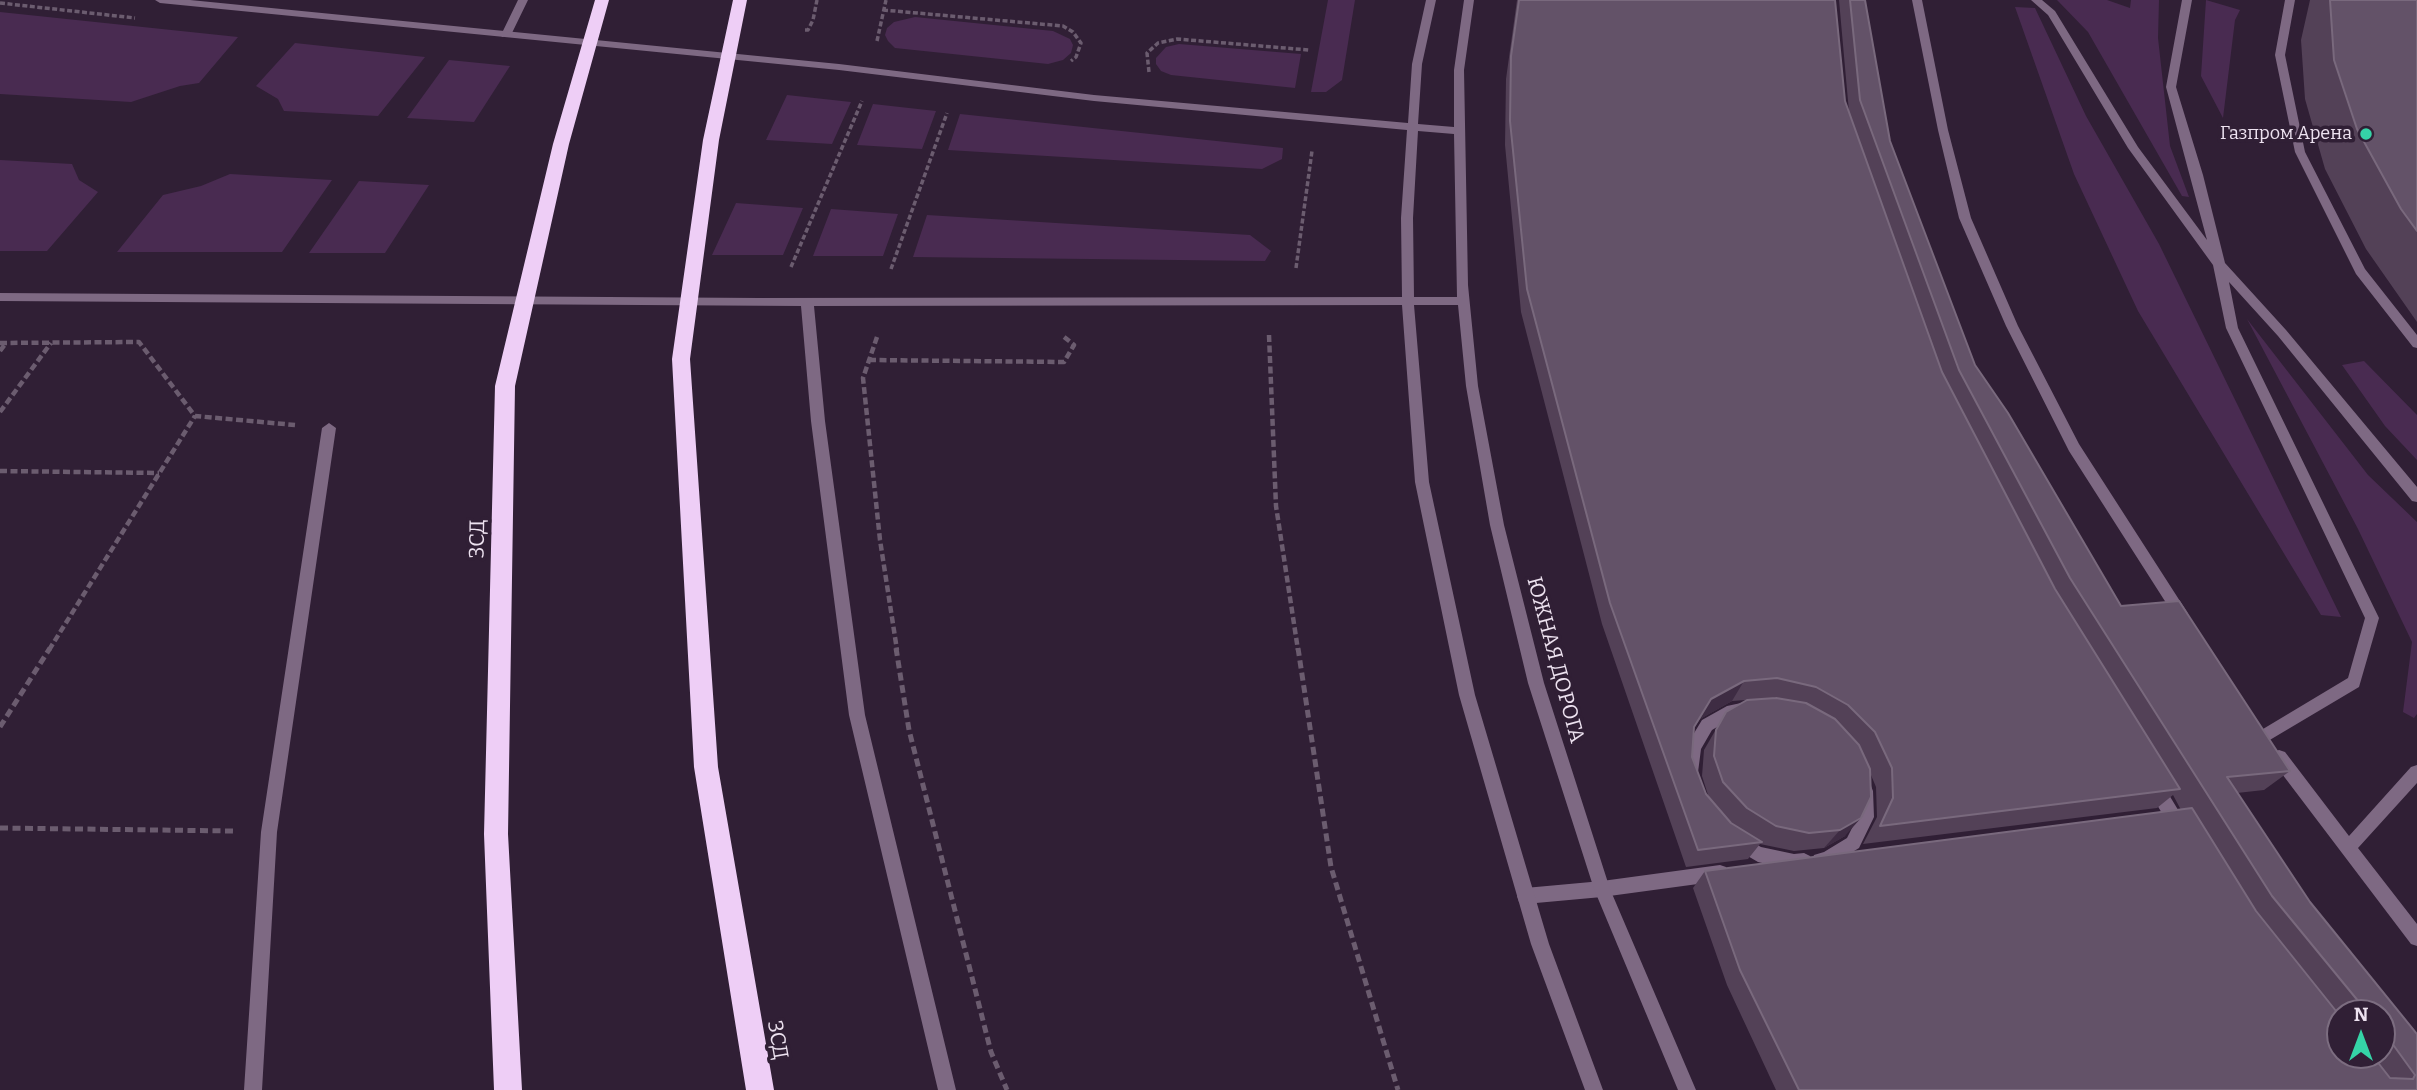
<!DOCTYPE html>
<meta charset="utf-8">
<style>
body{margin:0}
#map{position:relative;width:2417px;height:1090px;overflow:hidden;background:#301f35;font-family:Bitter,serif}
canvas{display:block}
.north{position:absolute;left:2326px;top:999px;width:70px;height:70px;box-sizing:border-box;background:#301f35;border:2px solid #7c6d80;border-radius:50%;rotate:0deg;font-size:19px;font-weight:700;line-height:28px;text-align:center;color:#ede2f0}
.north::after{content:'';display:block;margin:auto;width:24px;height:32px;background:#35d4a7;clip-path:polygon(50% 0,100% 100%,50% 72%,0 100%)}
</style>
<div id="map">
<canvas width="2417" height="1090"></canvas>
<div class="north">N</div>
</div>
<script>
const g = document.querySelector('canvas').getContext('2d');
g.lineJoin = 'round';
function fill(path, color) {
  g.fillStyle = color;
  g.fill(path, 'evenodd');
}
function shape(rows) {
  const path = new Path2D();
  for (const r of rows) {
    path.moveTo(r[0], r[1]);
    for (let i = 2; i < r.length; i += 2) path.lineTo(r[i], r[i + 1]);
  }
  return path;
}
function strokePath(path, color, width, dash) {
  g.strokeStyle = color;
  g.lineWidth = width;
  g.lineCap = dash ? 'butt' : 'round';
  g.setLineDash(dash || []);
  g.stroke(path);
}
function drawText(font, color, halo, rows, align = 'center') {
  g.font = font + ' Bitter,serif';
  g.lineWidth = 7;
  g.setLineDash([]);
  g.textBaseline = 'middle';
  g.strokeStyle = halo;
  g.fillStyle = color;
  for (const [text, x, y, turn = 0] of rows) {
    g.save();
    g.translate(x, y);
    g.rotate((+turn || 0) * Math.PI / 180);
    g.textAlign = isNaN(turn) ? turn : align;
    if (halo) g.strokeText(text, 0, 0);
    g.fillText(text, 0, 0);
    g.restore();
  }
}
const green = shape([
 [1328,0,1355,0,1342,80,1326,92,1311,92],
 [2057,0,2107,0,2130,8,2131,0,2159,0,2158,38,2170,146,2189,197,2182,196,2088,32],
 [2206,0,2240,10,2235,20,2223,118,2201,76],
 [2015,7,2035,8,2086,116,2159,244,2341,617,2321,615,2138,311,2074,174],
 [0,12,238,37,199,83,180,86,131,102,0,94],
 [915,17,1053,31,1070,39,1073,45,1071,53,1063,60,1048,64,895,48,888,41,885,35,887,28,894,22],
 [295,43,425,57,378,116,284,111,278,99,256,86],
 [1179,44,1301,54,1295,88,1171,75,1161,71,1156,64,1156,58,1166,47],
 [449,60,510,66,474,122,407,118],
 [787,95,851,102,832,144,766,140],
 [873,104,936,111,922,149,857,145],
 [960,114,1283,148,1282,159,1262,169,948,150],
 [0,160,72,164,79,180,98,192,47,251,0,251],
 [230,174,332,180,282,252,117,252,163,195,201,186],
 [359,181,429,185,385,253,309,253],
 [736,203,803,208,783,255,712,255],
 [831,209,898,214,883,256,813,256],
 [927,215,1250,235,1271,251,1265,261,913,257],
 [2247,319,2368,475,2417,522,2417,714,2414,718,2403,712,2412,642,2358,529],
 [2364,361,2417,415,2417,460,2385,426,2342,365]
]);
const pathFar2 = shape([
 [0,3,135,18],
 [883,10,1063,26,1073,32,1081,43,1076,57,1071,61],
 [805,30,808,30,813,20,817,0],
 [877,41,886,0],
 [1149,72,1147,53,1158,43,1177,39,1309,50],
 [791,267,862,101],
 [1296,268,1312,151],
 [891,269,947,113]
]);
const pathFar1 = shape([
 [1269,335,1276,506,1298,650],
 [877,337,863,378,880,540,897,650],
 [0,343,139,342,195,416,295,425],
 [0,351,6,343],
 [869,360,1064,362,1074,345,1063,336],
 [0,412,51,343],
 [0,471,159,473],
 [49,650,195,416]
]);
const path = shape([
 [896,648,909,730,991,1052,1007,1090],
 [1298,648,1331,867,1398,1090],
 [0,727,50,648],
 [0,828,234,831]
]);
const service = shape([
 [518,0,528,0,511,35,502,37,501,35,518,0],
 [1912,0,1922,0,1948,130,1971,218,2018,326,2079,444,2187,612,2189,616,2187,620,2182,622,2177,620,2069,451,2006,326,1959,218,1938,130,1912,0],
 [2031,0,2042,0,2055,11,2138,147,2207,240,2166,87,2182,0,2192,0,2176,87,2203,175,2225,263,2286,330,2417,487,2417,502,2412,501,2278,336,2229,282,2238,328,2379,618,2359,687,2263,744,2258,742,2255,737,2258,732,2348,678,2365,618,2226,328,2213,265,2128,148,2048,15,2031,0],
 [2285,0,2295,0,2285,55,2305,152,2365,269,2417,335,2417,348,2413,347,2356,274,2295,152,2275,55,2285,0],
 [329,423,336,428,277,832,262,1090,244,1090,261,832,322,428,329,423],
 [1741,703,1746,705,1749,710,1746,715,1734,717,1712,730,1701,749,1697,780,1691,782,1685,780,1683,775,1685,748,1702,720,1727,706,1741,703],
 [2279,750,2285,752,2349,836,2411,767,2417,765,2417,783,2358,848,2417,924,2417,946,2411,944,2273,762,2271,757,2273,752,2279,750],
 [2154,778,2160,780,2186,823,2188,828,2186,833,2180,835,2174,833,2148,790,2146,785,2148,780,2154,778],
 [1865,784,1871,786,1873,791,1874,817,1859,848,1833,864,1820,868,1814,865,1812,861,1810,866,1794,870,1758,862,1734,848,1732,843,1734,838,1740,835,1761,847,1794,854,1804,853,1810,856,1812,860,1814,855,1824,852,1847,838,1858,816,1857,791,1859,786,1865,784],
 [1720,865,1726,867,1728,873,1726,879,1720,881,1602,897,1525,904,1519,902,1517,896,1519,890,1525,888,1602,881,1720,865]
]);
const minor = shape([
 [155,0,190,0,839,64,1094,95,1408,123,1412,64,1426,0,1436,0,1422,64,1418,124,1454,127,1454,70,1464,0,1474,0,1464,70,1468,285,1478,386,1504,525,1544,683,1610,889,1696,1090,1678,1090,1594,889,1528,683,1490,525,1466,386,1458,305,1414,305,1429,482,1475,695,1549,944,1603,1090,1585,1090,1531,944,1459,695,1415,482,1402,305,814,306,825,421,865,715,956,1090,938,1090,849,715,811,421,801,306,0,301,0,293,760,298,1402,297,1401,218,1407,130,1094,101,839,70,160,3,155,0],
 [1418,131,1454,134,1457,297,1414,297,1413,218,1418,131]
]);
const motorway = shape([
 [595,0,609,0,569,144,515,386,508,834,522,1090,494,1090,484,834,495,386,553,144,595,0],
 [733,0,747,0,719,140,690,359,718,767,774,1090,746,1090,694,767,672,359,703,140,733,0]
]);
const wall = shape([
 [1517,0,1835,0,1845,101,1849,112,1839,0,1865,0,1890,141,1975,365,2121,606,2290,771,2264,790,2237,793,2310,902,2417,1034,2417,1090,1776,1090,1727,985,1693,888,1705,871,2181,810,2173,795,2157,808,1863,844,1877,817,1876,787,1871,775,1845,836,1824,848,1794,851,1760,844,1748,859,1686,867,1602,624,1521,312,1505,145,1506,79],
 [1746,700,1726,712,1704,750,1702,776,1709,798,1706,794,1692,757,1694,728,1700,719,1732,701],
 [2340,1013,2382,1013,2382,1055,2340,1055],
 [2310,0,2417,0,2417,322,2366,249,2325,169,2305,99,2301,40]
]);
const shadedWall = shape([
 [1744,681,1732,701,1700,719,1711,699],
 [1861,818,1845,836,1824,848,1840,830]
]);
const building = shape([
 [1519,0,1835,0,1845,101,1942,372,2055,589,2180,789,1880,826,1893,798,1892,768,1875,732,1848,705,1816,687,1777,678,1744,681,1711,699,1694,727,1692,757,1706,794,1731,823,1762,842,1698,850,1610,603,1527,289,1510,121,1511,56,1519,0],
 [1850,0,1865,0,1890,141,1975,365,2008,413,2121,606,2179,601,2290,771,2227,777,2310,902,2417,1034,2417,1090,1799,1090,1740,970,1705,871,2192,808,2256,911,2340,1016,2340,1055,2372,1055,2390,1078,2413,1079,2415,1075,2389,1039,2382,1039,2382,1013,2368,1013,2272,896,2070,578,1959,370,1860,100,1850,0],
 [2330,0,2417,0,2417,231,2401,209,2357,129,2334,60,2330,0],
 [1776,698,1806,703,1835,719,1859,745,1870,769,1871,797,1861,818,1840,830,1809,833,1776,826,1747,808,1723,782,1714,756,1716,730,1726,712,1747,700,1776,698]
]);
const markers = [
 [2366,134,7,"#35d4a7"]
];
const farPoinames = [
 ["Газпром Арена",2352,134]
];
const streetNames = [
 ["ЗСД",478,539,-89],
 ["ЮЖНАЯ ДОРОГА",1555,660,75],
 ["ЗСД",777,1040,80]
];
fill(green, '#492b51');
strokePath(pathFar2, '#6b5c6f', 3.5, [5, 2.5]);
strokePath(pathFar1, '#6b5c6f', 4.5, [7, 3.5]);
strokePath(path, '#6b5c6f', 5, [8, 4.5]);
fill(service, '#7e6983');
fill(minor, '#7e6983');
fill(motorway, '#eecef6');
fill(wall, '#534157');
fill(shadedWall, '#3e2c43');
fill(building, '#635268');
strokePath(building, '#79697d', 2);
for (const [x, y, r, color] of markers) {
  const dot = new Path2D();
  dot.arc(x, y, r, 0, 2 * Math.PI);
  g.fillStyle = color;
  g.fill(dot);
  strokePath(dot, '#301f35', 2.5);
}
drawText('18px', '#ede2f0', '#301f35', farPoinames, 'right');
drawText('21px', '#ede2f0', '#301f35', streetNames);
</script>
